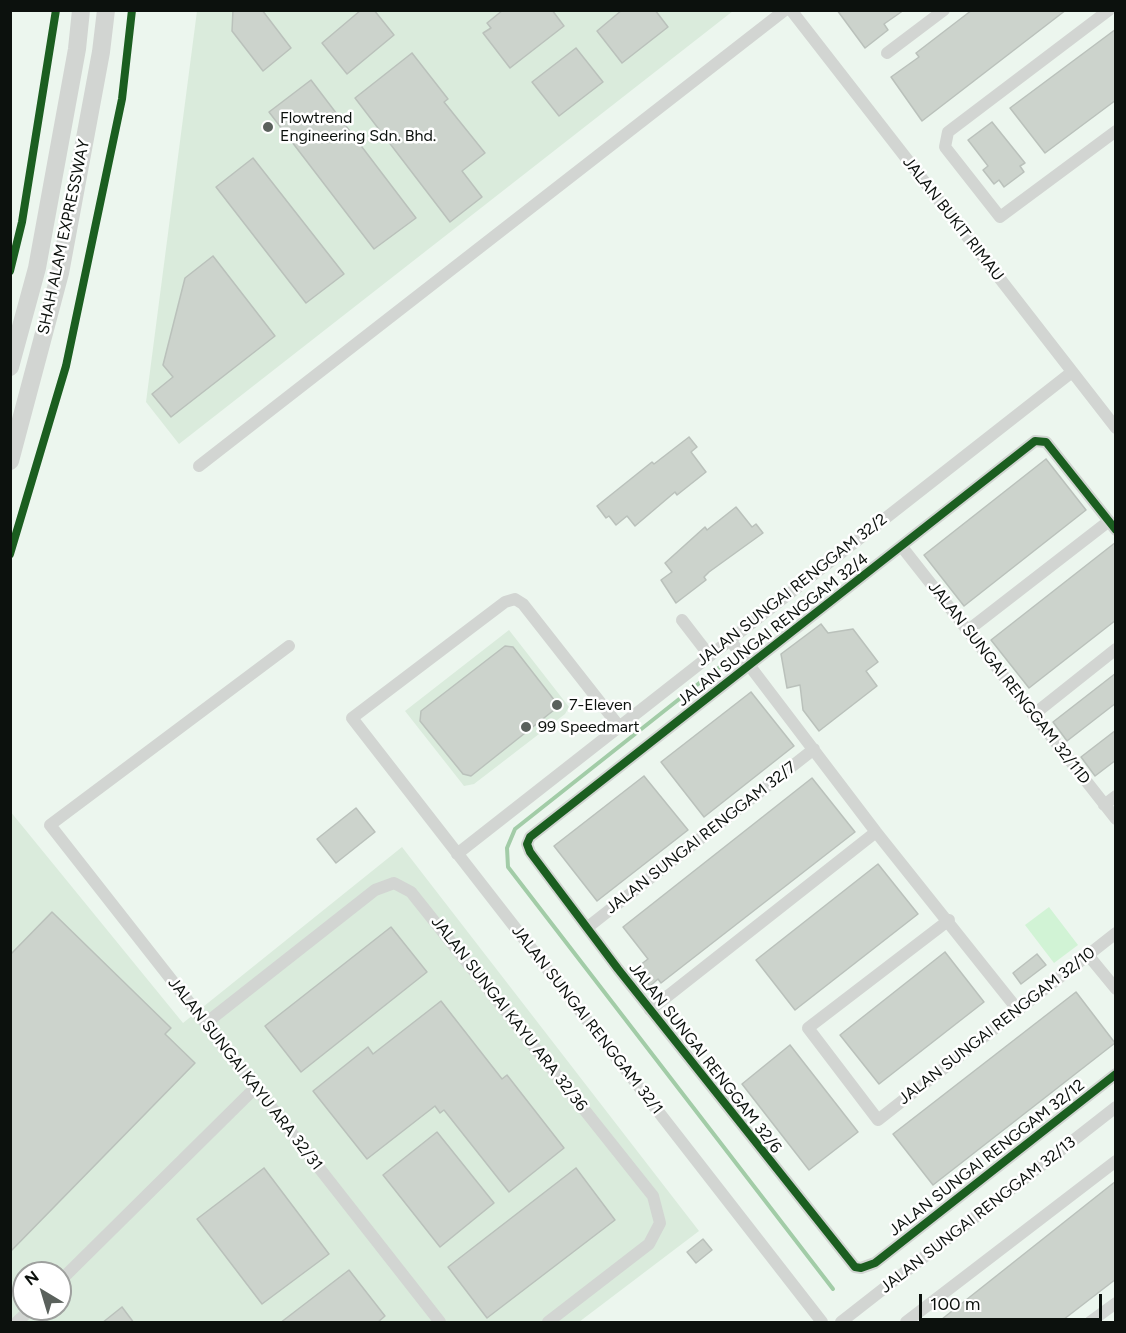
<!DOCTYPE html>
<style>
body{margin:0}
#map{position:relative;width:1126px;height:1333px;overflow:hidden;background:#ecf6ee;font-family:Figtree,sans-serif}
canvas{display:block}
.frame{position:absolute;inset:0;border:12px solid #0c110d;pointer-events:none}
.north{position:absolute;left:12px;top:1261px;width:60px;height:60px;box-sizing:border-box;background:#fff;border:2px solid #9ea09e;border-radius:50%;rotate:322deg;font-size:16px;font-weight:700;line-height:24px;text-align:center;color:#0c110d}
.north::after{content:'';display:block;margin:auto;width:21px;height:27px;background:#5a615c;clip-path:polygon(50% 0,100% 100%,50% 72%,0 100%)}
.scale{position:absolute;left:919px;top:1294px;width:183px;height:27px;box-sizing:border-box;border:3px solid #0c110d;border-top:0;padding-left:8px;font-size:18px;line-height:21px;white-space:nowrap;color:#0c110d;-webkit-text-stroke:4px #fff;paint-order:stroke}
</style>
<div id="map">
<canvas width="1126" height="1333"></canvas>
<div class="frame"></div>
<div class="north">N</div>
<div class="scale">100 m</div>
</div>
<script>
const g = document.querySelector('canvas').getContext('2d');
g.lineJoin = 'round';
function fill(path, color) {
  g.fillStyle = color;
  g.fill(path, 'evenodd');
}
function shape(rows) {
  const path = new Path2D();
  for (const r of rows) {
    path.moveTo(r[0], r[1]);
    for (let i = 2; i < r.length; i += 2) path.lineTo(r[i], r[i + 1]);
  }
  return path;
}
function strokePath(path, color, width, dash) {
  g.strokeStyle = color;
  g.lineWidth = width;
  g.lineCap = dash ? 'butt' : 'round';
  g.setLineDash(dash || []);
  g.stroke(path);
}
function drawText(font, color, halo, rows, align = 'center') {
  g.font = font + ' Figtree,sans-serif';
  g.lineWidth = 5;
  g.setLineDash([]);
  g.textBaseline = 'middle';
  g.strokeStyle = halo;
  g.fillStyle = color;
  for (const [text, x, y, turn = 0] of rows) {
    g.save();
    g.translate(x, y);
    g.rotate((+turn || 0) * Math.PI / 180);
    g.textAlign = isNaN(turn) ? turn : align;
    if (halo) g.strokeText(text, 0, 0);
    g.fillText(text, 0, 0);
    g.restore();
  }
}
const built = shape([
 [197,11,733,11,179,444,146,402],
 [509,630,569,707,565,714,474,784,464,786,405,711],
 [10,811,183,1023,402,847,699,1231,579,1322,11,1322],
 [24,1273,60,1273,60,1309,24,1309]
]);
const green = shape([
 [1049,907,1078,945,1054,963,1025,925]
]);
const stream = shape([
 [726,662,515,829,507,848,508,867,833,1289]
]);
const building = shape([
 [233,10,262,10,291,48,263,71,232,31,233,10],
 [361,10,374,10,394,35,347,74,322,43,361,10],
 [503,10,552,10,564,26,510,68,483,33,491,28,487,23,503,10],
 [622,10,655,10,668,27,622,63,597,31,622,10],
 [837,10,904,10,884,24,888,30,865,48,837,10],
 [972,10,1066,10,922,121,891,77,919,57,916,53,972,10],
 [1116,29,1116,100,1045,153,1010,108,1116,29],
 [576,48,603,82,559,116,532,82,576,48],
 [412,53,448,99,444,102,485,153,462,171,482,197,450,222,355,98,412,53],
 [311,80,416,218,374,249,269,112,311,80],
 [992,122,1025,163,1020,166,1024,172,1004,187,999,180,994,184,983,170,988,166,968,140,992,122],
 [253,158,344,274,306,303,216,187,253,158],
 [213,256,275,336,171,417,152,394,173,377,163,365,185,278,213,256],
 [689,437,697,447,691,452,706,472,677,495,675,492,635,526,627,516,616,525,609,516,606,518,597,506,652,462,654,464,689,437],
 [1046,459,1086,510,964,606,924,555,1046,459],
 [736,507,752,527,756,524,763,533,709,572,704,577,706,580,676,603,661,580,672,572,665,563,705,527,707,530,736,507],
 [1116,542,1116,620,1029,688,991,640,1116,542],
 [821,624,828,633,853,629,878,662,866,671,877,686,819,731,803,710,800,685,787,688,781,654,821,624],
 [505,646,513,647,555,701,554,710,471,776,463,774,420,721,421,711,505,646],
 [1116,673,1116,703,1067,741,1053,722,1116,673],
 [751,692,794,746,704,817,661,762,751,692],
 [1116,730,1116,760,1095,776,1081,757,1116,730],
 [644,776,688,830,597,901,554,846,644,776],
 [812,778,855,832,661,983,658,979,650,986,636,968,648,959,623,927,812,778],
 [356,808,375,832,336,863,317,839,356,808],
 [878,864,918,914,795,1010,756,960,878,864],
 [52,912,171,1028,165,1034,195,1063,10,1252,10,955,52,912],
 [391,927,427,972,301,1072,265,1026,391,927],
 [945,952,984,1002,879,1084,840,1035,945,952],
 [1037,954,1046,965,1021,984,1013,973,1037,954],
 [1076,992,1115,1043,933,1185,893,1134,1076,992],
 [441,1001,502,1079,507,1075,564,1148,509,1192,444,1110,440,1113,435,1106,367,1159,313,1091,368,1047,373,1054,441,1001],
 [790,1045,858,1132,809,1170,742,1084,790,1045],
 [437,1132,494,1203,440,1247,383,1175,437,1132],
 [264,1168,329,1254,262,1304,197,1219,264,1168],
 [576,1168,615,1220,487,1318,448,1267,576,1168],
 [1116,1181,1116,1279,1059,1323,937,1323,1116,1181],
 [703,1239,712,1250,696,1263,687,1252,703,1239],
 [349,1270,385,1316,377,1323,280,1323,349,1270],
 [122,1307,134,1323,102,1323,122,1307]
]);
const minor = shape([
 [791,10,1116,428],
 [1109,10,948,132,945,147,1000,217,1116,131],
 [887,53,944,10],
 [199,466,785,10],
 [1116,530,1046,442,1035,441,530,837,527,844,530,852,618,969,855,1267,861,1268,875,1263,1116,1074],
 [902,547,1116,819],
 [682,620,709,655],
 [967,631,1109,521],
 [730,640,876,832,1018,1010],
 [289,646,50,825,440,1322],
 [1033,715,1116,649],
 [618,725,523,604,515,599,505,602,352,718,822,1322],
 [1104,805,1116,796],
 [457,854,1072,372],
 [949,920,808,1028,878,1120,1116,933],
 [588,927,814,749],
 [1088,955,1116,989],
 [650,1010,876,832],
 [206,1023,375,890,394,883,411,892,653,1196,660,1223,649,1244,548,1322],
 [60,1281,256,1087],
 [17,1322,31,1309],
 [841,1322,1116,1107],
 [906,1322,1116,1161],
 [1090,1322,1116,1303]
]);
const highway = shape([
 [10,367,37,268,77,49,81,10],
 [10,461,60,273,101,52,106,10]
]);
const cycleway = shape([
 [10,271,22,222,56,10],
 [1116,530,1046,442,1035,441,530,837,527,844,530,852,618,969,855,1267,861,1268,875,1263,1116,1074],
 [10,554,66,366,122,99,132,10]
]);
const markers = [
 [268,127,6,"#5a615c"],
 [557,705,6,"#5a615c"],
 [526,727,6,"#5a615c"]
];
const poiNames = [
 ["Flowtrend",280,118],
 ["Engineering Sdn. Bhd.",280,136],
 ["7-Eleven",569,705],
 ["99 Speedmart",538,727]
];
const streetNames = [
 ["JALAN BUKIT RIMAU",953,219,52],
 ["SHAH ALAM EXPRESSWAY",64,237,-78],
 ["JALAN SUNGAI RENGGAM 32/2",792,590,-38],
 ["JALAN SUNGAI RENGGAM 32/4",773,630,-38],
 ["JALAN SUNGAI RENGGAM 32/11D",1009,683,52],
 ["JALAN SUNGAI RENGGAM 32/7",701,838,-38],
 ["JALAN SUNGAI KAYU ARA 32/36",509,1014,52],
 ["JALAN SUNGAI RENGGAM 32/1",587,1020,52],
 ["JALAN SUNGAI RENGGAM 32/10",997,1026,-38],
 ["JALAN SUNGAI RENGGAM 32/6",705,1058,52],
 ["JALAN SUNGAI KAYU ARA 32/31",245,1074,52],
 ["JALAN SUNGAI RENGGAM 32/12",987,1158,-38],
 ["JALAN SUNGAI RENGGAM 32/13",978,1215,-38]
];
fill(built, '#daebdc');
fill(green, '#d1f3d5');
strokePath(stream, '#a2cca7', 4);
fill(building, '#ccd3cc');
strokePath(building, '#bac1bb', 1.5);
strokePath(minor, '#d2d5d2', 12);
strokePath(highway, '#d2d5d2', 18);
strokePath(cycleway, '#1b5e20', 8);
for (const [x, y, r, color] of markers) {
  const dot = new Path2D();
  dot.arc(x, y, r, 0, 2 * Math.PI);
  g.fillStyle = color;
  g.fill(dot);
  strokePath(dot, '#fff', 2);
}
drawText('16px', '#0c110d', '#fff', poiNames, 'left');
drawText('16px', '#0c110d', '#fff', streetNames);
</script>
